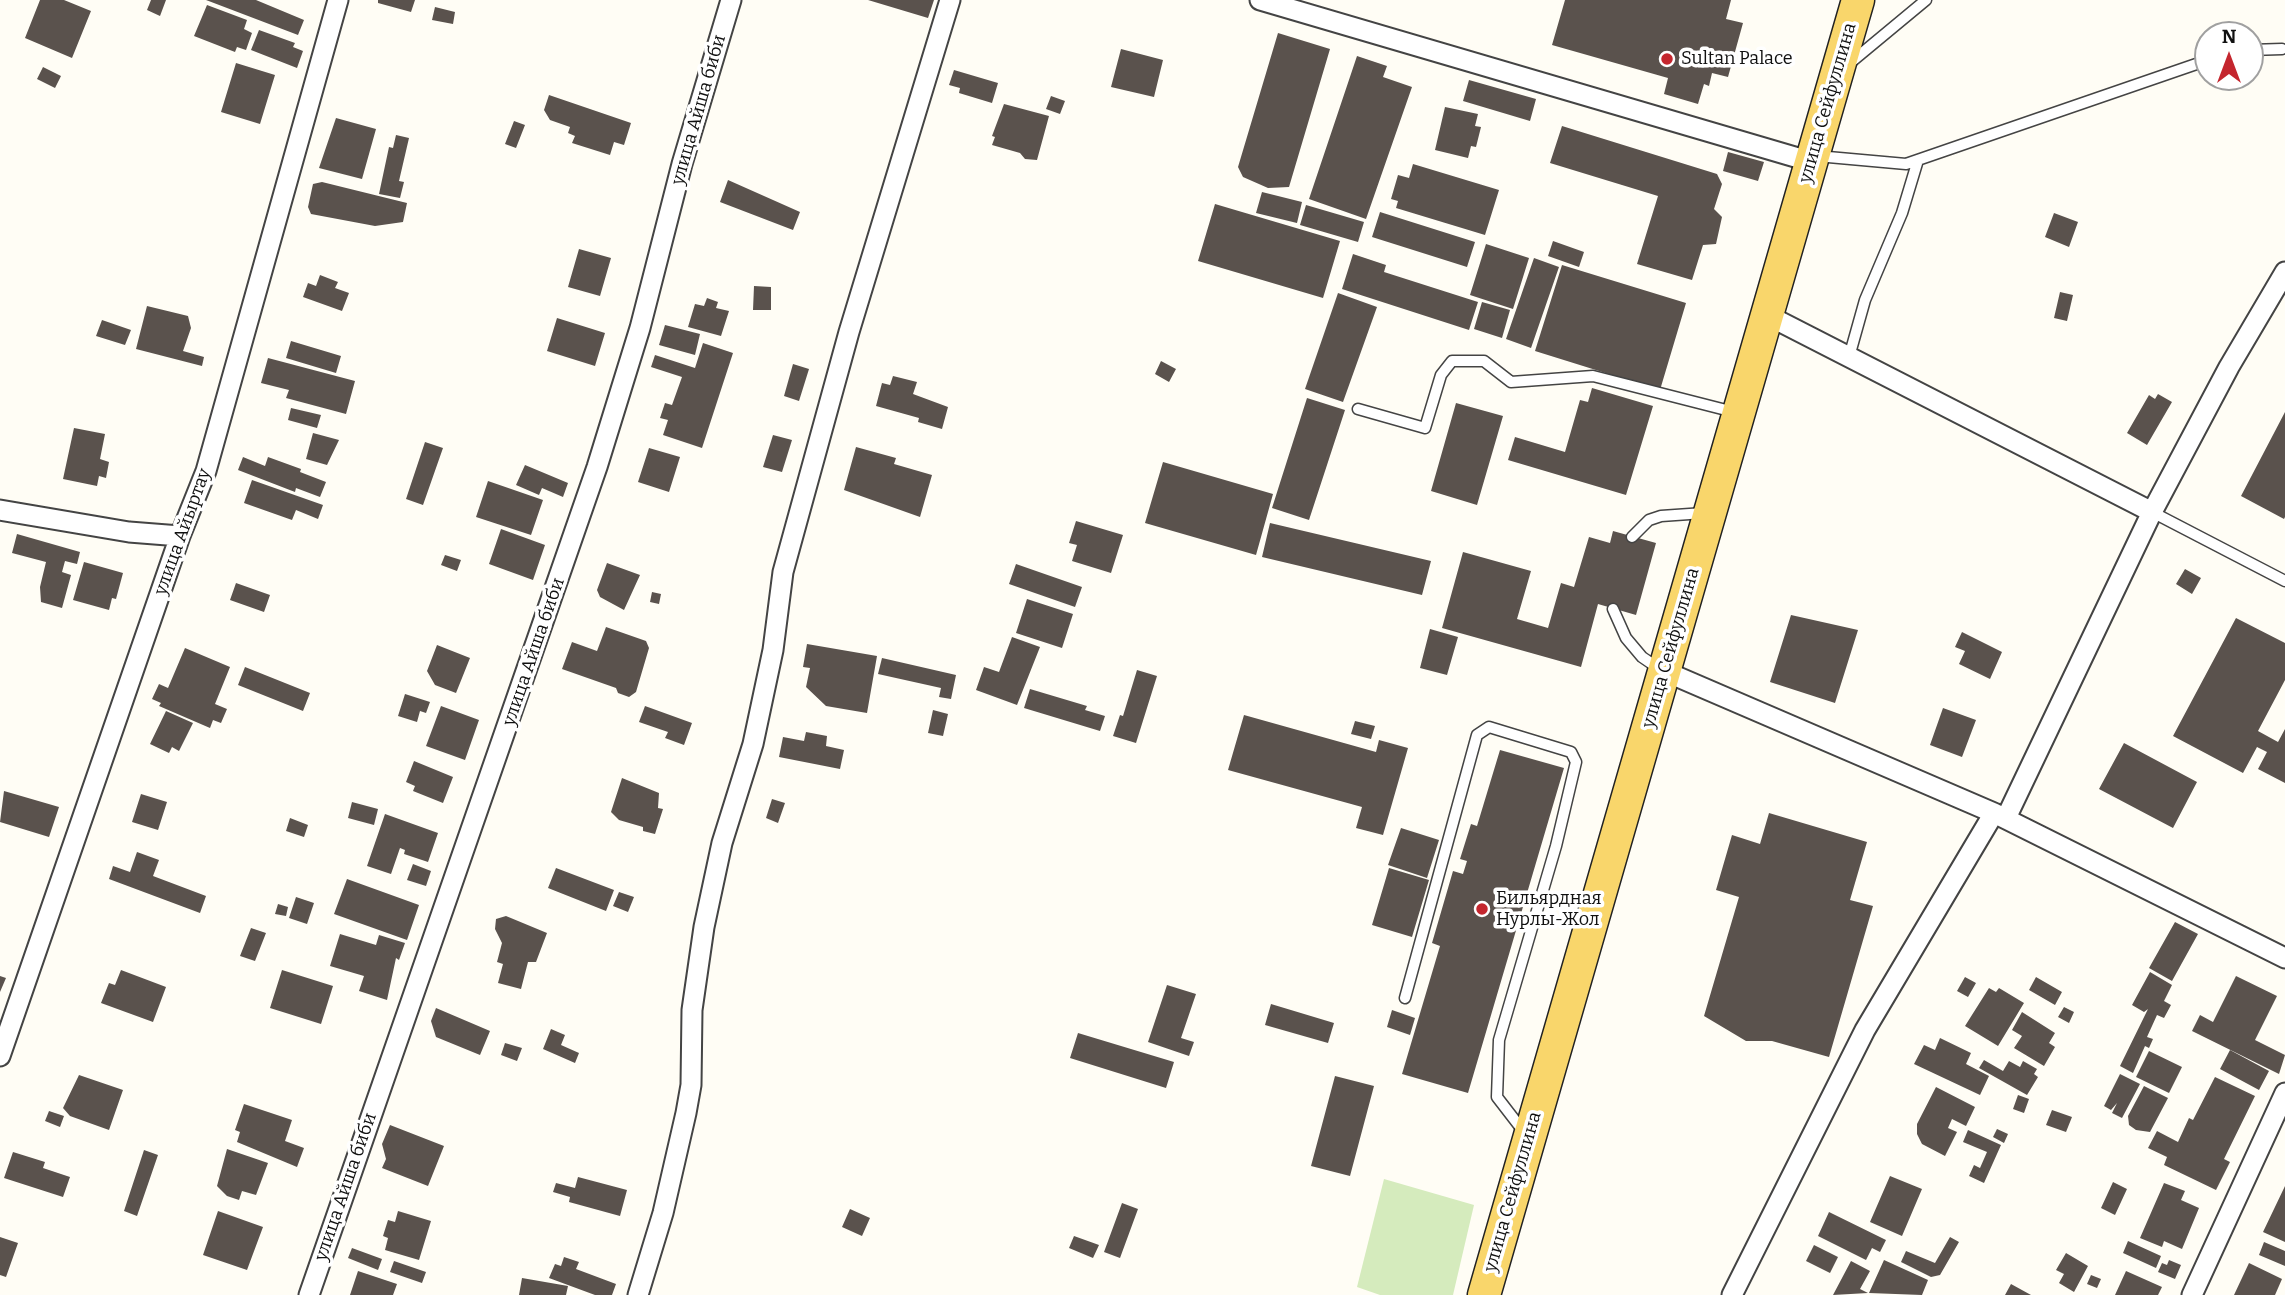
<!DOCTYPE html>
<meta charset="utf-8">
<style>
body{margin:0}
#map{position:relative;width:2285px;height:1295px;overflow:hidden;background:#fffdf5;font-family:Bitter,serif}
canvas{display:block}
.north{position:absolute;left:2194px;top:21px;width:70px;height:70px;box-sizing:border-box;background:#fff;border:2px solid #a0a0a0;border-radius:50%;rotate:0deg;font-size:19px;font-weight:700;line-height:28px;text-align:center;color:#111}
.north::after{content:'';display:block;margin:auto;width:24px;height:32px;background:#c4262e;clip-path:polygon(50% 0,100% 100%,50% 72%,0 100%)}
</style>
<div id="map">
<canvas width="2285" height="1295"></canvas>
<div class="north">N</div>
</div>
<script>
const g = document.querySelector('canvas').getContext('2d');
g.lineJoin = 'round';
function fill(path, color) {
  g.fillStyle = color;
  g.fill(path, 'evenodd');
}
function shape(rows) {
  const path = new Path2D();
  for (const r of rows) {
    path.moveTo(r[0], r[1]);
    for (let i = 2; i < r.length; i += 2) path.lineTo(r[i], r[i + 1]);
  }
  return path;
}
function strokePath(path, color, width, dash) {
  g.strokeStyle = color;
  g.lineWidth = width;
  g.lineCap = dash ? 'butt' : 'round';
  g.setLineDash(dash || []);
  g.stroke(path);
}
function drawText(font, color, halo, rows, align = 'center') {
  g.font = font + ' Bitter,serif';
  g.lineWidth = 7;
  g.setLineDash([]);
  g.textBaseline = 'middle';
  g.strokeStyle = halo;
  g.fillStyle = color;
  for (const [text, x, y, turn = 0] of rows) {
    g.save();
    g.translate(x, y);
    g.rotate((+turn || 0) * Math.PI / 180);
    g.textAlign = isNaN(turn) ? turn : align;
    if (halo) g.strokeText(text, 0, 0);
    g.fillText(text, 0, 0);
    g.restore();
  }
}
const green = shape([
 [1384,1179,1474,1205,1453,1295,1380,1295,1357,1287]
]);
const building = shape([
 [40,0,64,0,91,11,72,58,25,38],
 [151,0,166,0,160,16,147,10],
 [206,0,256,0,304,20,298,35],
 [378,0,415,0,411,12,378,3],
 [868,0,934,0,928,18],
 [1565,0,1731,0,1726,19,1743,23,1728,77,1712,73,1709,86,1704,84,1698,104,1664,94,1668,78,1552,45],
 [207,5,247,20,244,29,252,33,246,50,237,47,235,52,194,36],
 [435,7,455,12,453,24,432,20],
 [259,30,295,43,293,47,303,51,297,68,251,50],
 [1278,33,1330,49,1289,187,1268,188,1243,177,1238,167],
 [1121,49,1163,60,1154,97,1111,87],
 [1357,56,1387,66,1383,77,1412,87,1366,219,1309,199],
 [236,63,275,75,260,124,221,112],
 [43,67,61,76,55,88,37,79],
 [954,70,998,83,992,103,959,93,960,88,949,85],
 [1469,80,1536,99,1530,121,1463,101],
 [549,95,631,123,624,145,614,142,610,155,572,143,575,136,568,133,570,127,550,120,544,110],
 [1051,96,1065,101,1060,114,1046,109],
 [1004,104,1049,116,1037,160,1025,159,1020,153,992,145,995,137,992,136],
 [1445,107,1478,114,1475,126,1481,127,1476,147,1471,146,1468,158,1435,150],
 [336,118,376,129,362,179,319,168],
 [514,121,525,125,516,148,505,144],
 [1562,126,1717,174,1722,184,1714,209,1722,217,1716,244,1703,245,1692,280,1637,264,1658,196,1550,163],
 [396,135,409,138,399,181,404,182,400,198,379,194,389,147,393,148],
 [1728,152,1764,162,1758,181,1723,171],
 [1413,164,1499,190,1485,235,1396,208,1398,201,1391,199,1398,175,1409,178],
 [728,180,800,212,793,230,720,202],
 [322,182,407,203,403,222,375,226,311,214,308,207,313,184],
 [1262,192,1302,202,1297,223,1256,213],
 [1215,204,1340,241,1323,298,1198,261],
 [1306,205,1364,222,1358,242,1300,225],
 [1380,212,1475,242,1467,267,1372,237],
 [2054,213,2078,222,2069,247,2045,237],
 [1553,241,1584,252,1579,267,1548,256],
 [1486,244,1529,258,1513,309,1470,295],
 [579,249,611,258,600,296,568,287],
 [1353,254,1386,265,1384,272,1478,302,1469,330,1342,289],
 [1534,258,1559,267,1531,348,1506,339],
 [1562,265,1686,303,1660,390,1535,351],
 [320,275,338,282,335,288,349,293,342,311,303,297,308,283,316,286],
 [754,286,771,287,771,310,753,310],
 [2060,292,2073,295,2067,321,2054,318],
 [1338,293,1377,307,1343,402,1305,389],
 [707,298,718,302,716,308,729,311,721,336,688,327,695,304,704,306],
 [1482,302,1510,310,1502,338,1474,329],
 [147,306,188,316,191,328,183,351,204,357,202,366,136,349],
 [557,318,605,333,595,366,547,351],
 [102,320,131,330,125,345,96,336],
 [665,325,700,334,695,355,659,345],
 [291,341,341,356,336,373,286,358],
 [703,343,733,353,702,448,663,435,668,420,660,418,665,403,672,405,682,377,651,367,655,355,695,368],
 [268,358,355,381,346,414,286,398,289,390,261,383],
 [1161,361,1176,369,1169,382,1155,374],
 [793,364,809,369,799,401,784,396],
 [893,376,917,382,913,394,948,407,942,429,918,422,919,418,876,406,882,383,890,385],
 [1592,388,1653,406,1626,495,1508,460,1515,437,1565,452,1580,400,1588,402],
 [2158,394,2172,402,2147,445,2127,433,2149,395,2155,399],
 [1307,398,1345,410,1309,520,1272,508],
 [1456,403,1503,416,1477,505,1431,491],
 [291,408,321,415,317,428,288,420],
 [2285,412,2285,517,2284,519,2241,496],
 [74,428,105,434,100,459,109,462,106,478,99,476,97,486,63,479],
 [313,433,339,440,327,465,306,459],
 [773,435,792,440,782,472,763,467],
 [425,442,443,448,423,505,406,499],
 [856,447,896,458,894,464,932,475,920,517,844,490],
 [649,448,680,457,669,492,638,482],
 [243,457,265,466,268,457,301,469,300,472,326,482,320,497,296,488,295,492,238,470],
 [1163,462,1273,494,1256,555,1145,523],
 [525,465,568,483,563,497,542,488,539,495,516,485],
 [252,480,323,505,318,519,296,510,292,520,244,503],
 [488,481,543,500,531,535,476,517],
 [1076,521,1123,535,1111,573,1072,561,1077,545,1069,543],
 [1270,523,1431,561,1422,595,1262,557],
 [501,529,545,545,533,580,489,564],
 [1613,531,1656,543,1636,615,1598,604,1581,667,1442,628,1463,552,1531,571,1517,619,1548,628,1561,583,1574,587,1589,537,1610,543],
 [17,534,80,552,77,564,65,561,62,572,71,575,62,608,41,602,40,587,46,562,12,553],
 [445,555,461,560,457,571,441,565],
 [84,562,123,573,116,599,112,598,109,610,73,600],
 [607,563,640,575,624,610,600,597,597,590],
 [1016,564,1082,587,1075,607,1009,584],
 [2185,569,2201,578,2192,594,2176,584],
 [236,583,270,595,264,612,230,600],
 [652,592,661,594,659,604,650,602],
 [1027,599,1073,614,1062,648,1016,633],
 [1791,615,1858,630,1835,703,1770,682],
 [2236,618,2285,643,2285,680,2258,731,2278,742,2285,729,2285,783,2258,769,2267,752,2257,747,2243,773,2173,736],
 [606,627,646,641,649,648,636,692,629,697,618,693,616,688,562,669,572,642,597,651],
 [1430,629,1458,637,1447,675,1420,668],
 [1962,632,2002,652,1990,679,1959,664,1965,651,1955,647],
 [1012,637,1040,647,1017,705,976,690,984,667,999,672],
 [807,644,877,656,867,713,826,706,806,687,810,668,803,667],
 [437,645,470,658,456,693,435,685,427,671],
 [185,648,230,667,215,704,227,709,221,723,213,720,210,728,159,706,161,703,152,699,159,684,168,688],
 [882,658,956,675,951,699,939,697,941,688,878,674],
 [245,667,310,693,303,711,238,685],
 [1137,670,1157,676,1136,743,1113,736,1120,715,1123,716],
 [1030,689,1087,706,1085,710,1105,716,1100,731,1024,708],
 [405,694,430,702,426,713,420,711,417,722,398,716],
 [441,706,479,720,465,760,426,746],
 [645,706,692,723,684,745,665,738,668,732,639,722],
 [1943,708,1976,720,1962,757,1930,745],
 [933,710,948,714,943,736,928,733],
 [166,711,193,723,179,751,172,747,169,753,150,744],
 [1244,715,1376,752,1379,740,1408,748,1383,835,1356,828,1362,807,1228,770],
 [1355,721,1375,726,1371,739,1351,734],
 [806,732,827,736,826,746,844,750,840,769,779,757,783,737,804,741],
 [2124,743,2197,782,2173,828,2099,789],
 [1500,750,1564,768,1468,1093,1402,1074,1440,946,1432,943,1453,871,1463,874,1467,861,1460,859,1471,824,1477,826],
 [414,761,453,777,443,803,413,791,415,786,406,782],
 [622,778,659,793,658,808,663,809,655,834,643,831,643,827,619,820,611,812],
 [4,791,59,807,49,837,0,822],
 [141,794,167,802,158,830,132,822],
 [772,799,785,803,778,823,766,818],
 [352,802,378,809,374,825,348,818],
 [1769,813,1867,842,1850,900,1873,906,1829,1057,1772,1041,1746,1041,1704,1016,1739,897,1716,890,1732,835,1760,844],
 [385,814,438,833,428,862,404,854,405,850,400,848,391,874,367,866],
 [290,818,308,825,304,837,286,831],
 [1401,828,1439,840,1427,878,1388,865],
 [137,852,159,860,153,876,206,896,200,913,109,879,113,866,130,872],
 [413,864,431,871,426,886,407,880],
 [556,868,614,890,606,911,548,888],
 [1389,868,1429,880,1412,937,1372,925],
 [347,879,419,905,407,940,334,914],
 [619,892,634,897,628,912,613,906],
 [296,897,314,903,307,924,289,918],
 [278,904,288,907,286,916,275,914],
 [506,916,547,933,536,962,528,962,521,989,498,983,503,964,497,962,502,943,495,929,496,919],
 [2175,922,2198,934,2172,981,2149,968],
 [251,928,266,933,255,961,240,956],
 [340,934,376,945,379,935,405,943,399,960,396,958,387,1000,359,991,364,976,330,966],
 [121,970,166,987,153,1022,101,1003,109,983,115,985],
 [282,970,333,986,321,1024,270,1008],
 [2150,972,2172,985,2164,1001,2171,1005,2164,1018,2157,1015,2147,1037,2153,1039,2149,1048,2145,1046,2133,1073,2120,1066,2148,1009,2144,1012,2132,1005],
 [0,976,6,978,0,992],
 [2236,976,2277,996,2255,1040,2285,1055,2279,1074,2192,1031,2200,1015,2213,1022],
 [1965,977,1976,983,1968,997,1957,991],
 [2036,977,2062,992,2055,1005,2029,990],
 [1167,985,1196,994,1181,1038,1194,1042,1189,1056,1148,1042],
 [1989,988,1996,992,1999,988,2024,1003,1998,1046,1965,1026],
 [1271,1004,1334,1023,1328,1043,1265,1025],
 [2064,1007,2074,1012,2069,1023,2058,1017],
 [436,1008,490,1031,480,1055,436,1037,431,1021],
 [1392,1010,1415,1018,1410,1035,1387,1027],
 [2022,1012,2055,1033,2049,1043,2055,1047,2044,1066,2014,1048,2022,1036,2012,1030],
 [551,1029,565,1035,561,1045,579,1053,575,1063,543,1049],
 [1078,1033,1174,1062,1166,1088,1070,1058],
 [1940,1038,1971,1053,1966,1064,1989,1076,1980,1095,1914,1064,1924,1045,1935,1050],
 [505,1043,522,1048,517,1061,501,1055],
 [2230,1050,2269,1071,2259,1090,2220,1069],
 [2149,1051,2182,1067,2169,1093,2136,1077],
 [1984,1060,2003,1071,2009,1061,2020,1067,2023,1061,2037,1069,2034,1074,2038,1077,2027,1095,1979,1068],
 [2120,1074,2140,1084,2122,1118,2112,1113,2117,1103,2111,1110,2104,1106],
 [79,1075,123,1090,109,1130,70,1116,63,1108],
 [1335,1076,1374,1086,1350,1176,1311,1166],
 [2215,1077,2255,1096,2224,1159,2230,1162,2216,1190,2164,1165,2167,1157,2148,1148,2157,1131,2178,1142,2189,1118,2193,1120],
 [2144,1086,2168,1098,2150,1132,2136,1130,2129,1125,2128,1116],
 [1936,1087,1975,1107,1966,1126,1952,1119,1948,1128,1957,1132,1945,1156,1922,1144,1917,1134,1917,1124],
 [2018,1095,2029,1099,2024,1113,2013,1109],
 [244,1104,292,1120,285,1141,304,1148,297,1167,237,1142,240,1132,235,1130],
 [2052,1110,2072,1117,2066,1132,2046,1125],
 [49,1111,64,1116,60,1127,45,1121],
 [390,1125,444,1146,428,1186,382,1168,386,1159,382,1144],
 [1997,1129,2008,1134,2004,1143,1993,1137],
 [1968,1130,2001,1145,1984,1183,1969,1176,1974,1165,1980,1168,1987,1152,1963,1142],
 [227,1149,268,1163,256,1195,242,1191,239,1200,227,1196,217,1186],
 [144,1150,158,1155,137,1216,124,1211],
 [13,1152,45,1162,43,1168,70,1177,63,1197,4,1178],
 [1890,1176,1922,1189,1902,1236,1870,1222],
 [578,1177,627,1190,620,1216,569,1202,570,1197,553,1192,556,1183,575,1188],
 [2113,1182,2127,1189,2115,1215,2101,1208],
 [2164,1183,2185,1191,2181,1200,2199,1208,2182,1249,2164,1241,2162,1247,2140,1238],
 [2285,1186,2285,1242,2263,1232],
 [1122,1203,1138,1209,1120,1258,1104,1252],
 [850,1209,870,1218,862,1236,842,1227],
 [218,1211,263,1227,247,1270,203,1255],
 [398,1211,431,1221,419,1260,385,1250,388,1238,383,1236,388,1220,395,1222],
 [1829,1212,1886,1240,1880,1252,1872,1248,1866,1260,1818,1236],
 [1074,1236,1099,1245,1093,1258,1069,1248],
 [0,1237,18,1243,6,1277,0,1275],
 [1950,1237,1959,1242,1940,1275,1931,1277,1901,1262,1906,1251,1935,1263],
 [2128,1241,2161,1256,2156,1268,2123,1253],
 [2264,1242,2285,1251,2285,1266,2259,1255],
 [1814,1245,1838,1257,1830,1273,1806,1261],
 [352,1248,382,1259,378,1270,348,1258],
 [2066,1253,2088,1266,2074,1292,2059,1283,2064,1274,2056,1270],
 [564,1257,579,1262,576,1269,616,1284,612,1295,595,1295,549,1278,555,1264,561,1266],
 [1884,1260,1928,1280,1922,1295,1869,1293],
 [2169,1260,2181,1265,2175,1279,2158,1272,2162,1263,2167,1265],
 [394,1261,426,1272,422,1283,390,1272],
 [1851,1261,1870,1271,1860,1289,1868,1293,1833,1295],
 [2249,1263,2282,1279,2275,1295,2234,1295],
 [358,1271,397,1284,393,1295,350,1295],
 [2126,1271,2162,1287,2158,1295,2115,1295],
 [2091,1275,2101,1279,2097,1288,2087,1284],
 [522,1278,568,1286,566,1295,519,1295],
 [2011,1284,2031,1295,2005,1295]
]);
const lane = shape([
 [2250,50,2282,49],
 [1850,63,1926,0],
 [1817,156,1906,164,2208,60],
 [1849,357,1865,300,1902,213,1918,160],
 [1358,409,1425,428,1441,375,1452,361,1484,361,1511,382,1593,376,1734,412],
 [2152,512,2285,581],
 [1632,537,1649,520,1661,516,1704,513],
 [1613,609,1626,638,1642,657,1661,670],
 [1405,998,1477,735,1489,727,1571,752,1576,762,1556,846,1499,1040,1497,1097,1524,1132]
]);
const street = shape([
 [1260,0,1812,162],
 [1767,315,2152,512],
 [0,510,129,532,180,536],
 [1664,671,1994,813,2285,958],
 [2006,818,2152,512,2229,367,2285,272],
 [0,1056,180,536,206,471,338,0],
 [309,1295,597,467,640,328,682,164,731,0],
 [638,1295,663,1213,686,1113,691,1085,692,1010,704,927,722,843,753,744,773,650,783,572,849,332,950,0],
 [1732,1295,1865,1030,1994,813],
 [2192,1295,2285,1093]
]);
const primary = shape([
 [1484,1295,1858,0]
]);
const markers = [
 [1667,59,7,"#c4262e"],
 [1482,909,7,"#c4262e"]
];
const poiNames = [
 ["Sultan Palace",1681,59],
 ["Бильярдная",1496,899],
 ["Нурлы-Жол",1496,920]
];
const streetNames = [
 ["улица Сейфуллина",1828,103,-74],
 ["улица Айша биби",699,110,-74],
 ["улица Айыртау",183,532,-70],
 ["улица Сейфуллина",1671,648,-74],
 ["улица Айша биби",534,652,-71],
 ["улица Айша биби",346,1187,-71],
 ["улица Сейфуллина",1513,1192,-74]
];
fill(green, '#d5ebbd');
fill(building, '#5a524d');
strokePath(lane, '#444', 13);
strokePath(street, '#444', 23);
strokePath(primary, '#222', 35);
strokePath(lane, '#fff', 10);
strokePath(street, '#fff', 19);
strokePath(primary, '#f9d66b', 32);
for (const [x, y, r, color] of markers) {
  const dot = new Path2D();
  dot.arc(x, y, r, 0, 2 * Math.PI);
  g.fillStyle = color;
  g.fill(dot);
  strokePath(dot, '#fff', 2.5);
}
drawText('18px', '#111', '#fff', poiNames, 'left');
drawText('18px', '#111', '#fff', streetNames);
</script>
